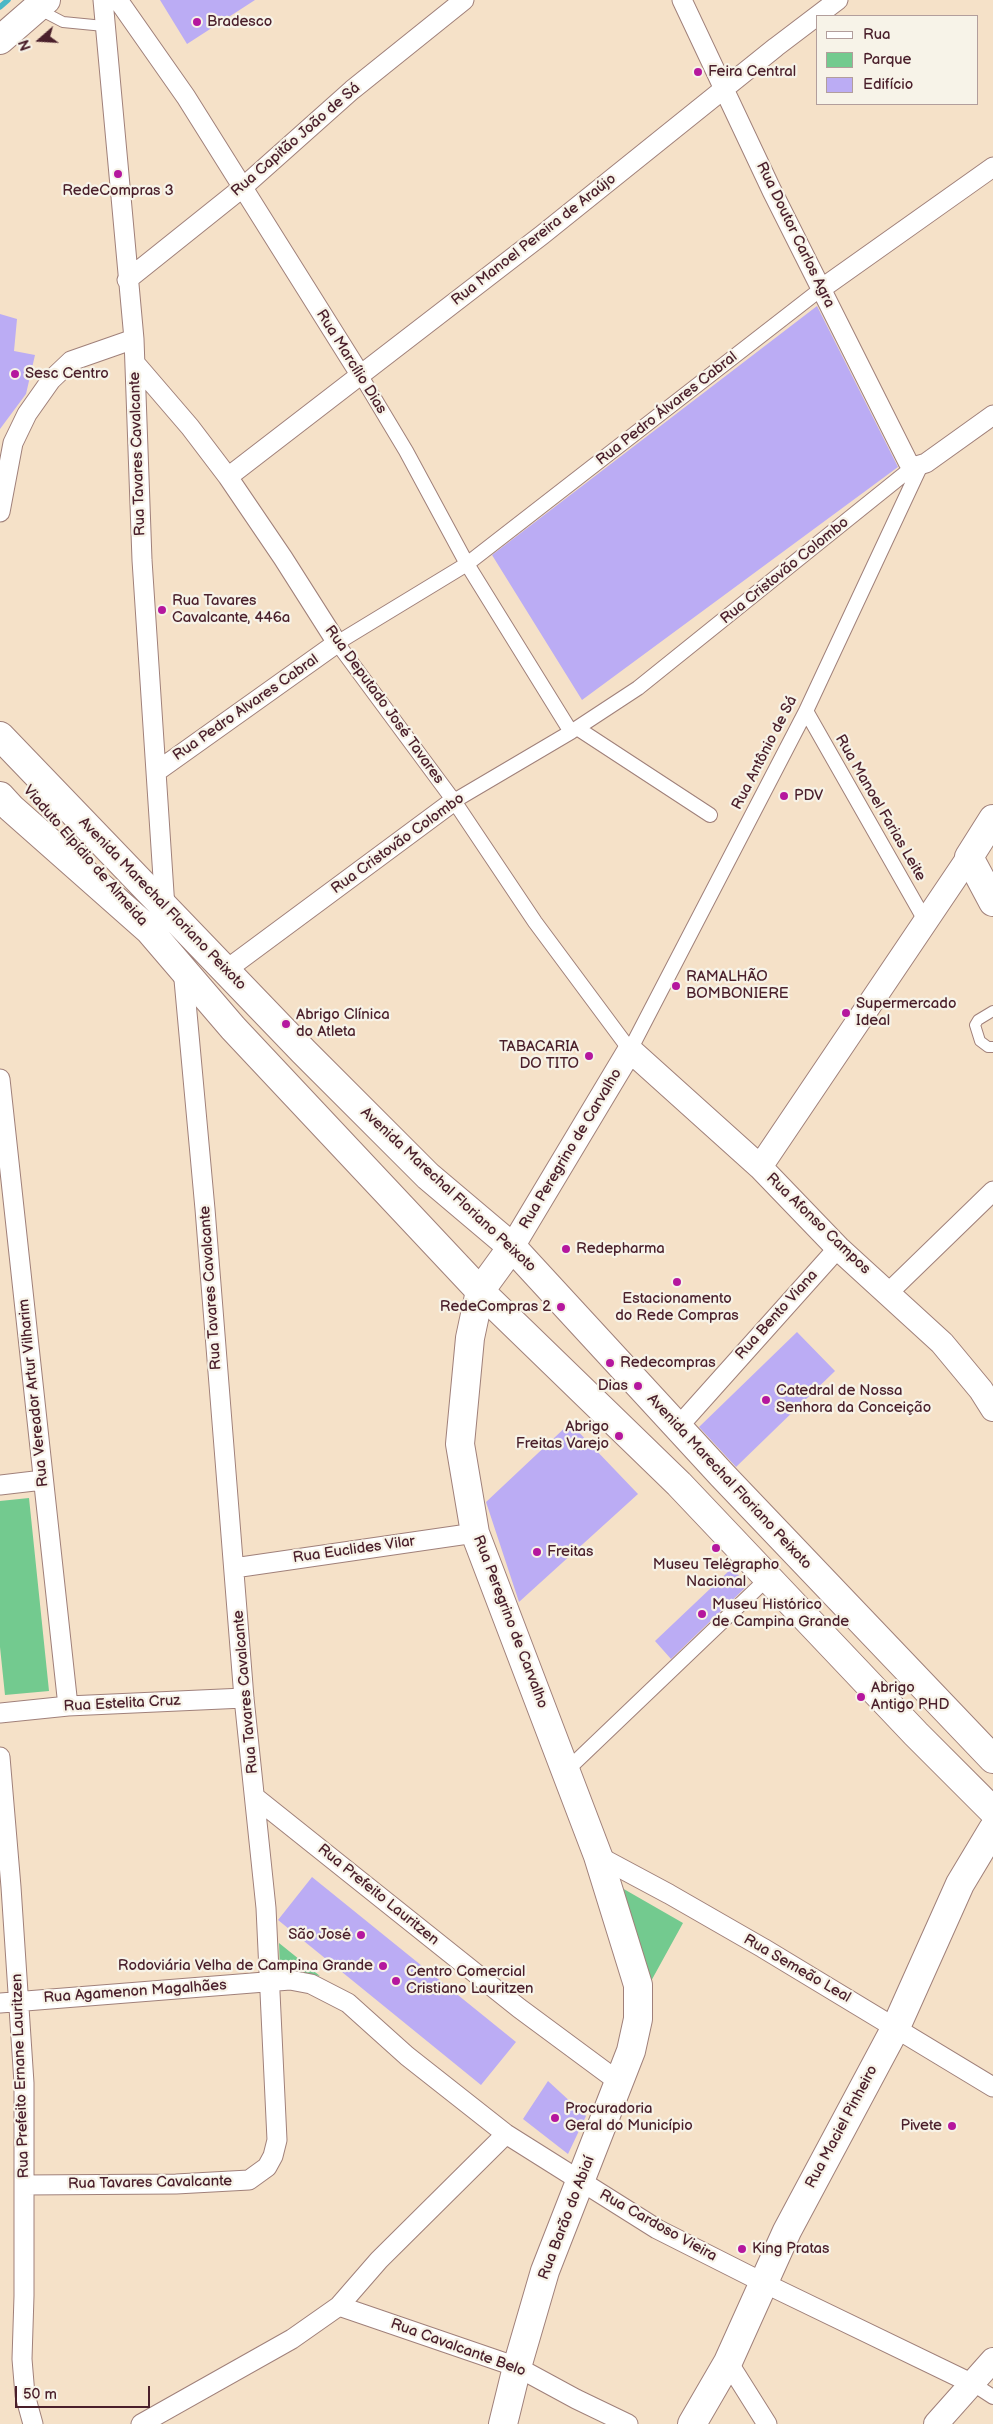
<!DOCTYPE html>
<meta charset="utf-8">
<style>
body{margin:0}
#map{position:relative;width:993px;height:2424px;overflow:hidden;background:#f5e1c8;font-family:"Balsamiq Sans",sans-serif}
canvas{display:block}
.legend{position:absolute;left:816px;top:15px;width:162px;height:90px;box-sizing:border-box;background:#f7f3e8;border:1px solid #b29e9c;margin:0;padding:6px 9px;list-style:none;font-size:15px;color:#4a1f2b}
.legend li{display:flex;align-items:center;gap:10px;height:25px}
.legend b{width:25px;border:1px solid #b29e9c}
.north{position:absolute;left:15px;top:15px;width:50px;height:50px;-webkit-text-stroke:4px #f7f3e8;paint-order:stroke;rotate:251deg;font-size:14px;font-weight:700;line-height:20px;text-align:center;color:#4a1f2b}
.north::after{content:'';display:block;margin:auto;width:18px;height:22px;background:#4a1f2b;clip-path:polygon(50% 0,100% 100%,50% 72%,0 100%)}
.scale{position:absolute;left:15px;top:2386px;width:135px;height:22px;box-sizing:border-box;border:2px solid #4a1f2b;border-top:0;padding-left:6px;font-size:15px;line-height:18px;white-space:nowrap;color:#4a1f2b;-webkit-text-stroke:4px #f7f3e8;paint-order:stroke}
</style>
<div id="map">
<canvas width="993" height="2424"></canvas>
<ul class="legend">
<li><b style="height:6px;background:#fff"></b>Rua</li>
<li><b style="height:14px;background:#73ca8f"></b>Parque</li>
<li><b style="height:14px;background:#bbacf4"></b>Edifício</li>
</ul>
<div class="north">N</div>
<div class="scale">50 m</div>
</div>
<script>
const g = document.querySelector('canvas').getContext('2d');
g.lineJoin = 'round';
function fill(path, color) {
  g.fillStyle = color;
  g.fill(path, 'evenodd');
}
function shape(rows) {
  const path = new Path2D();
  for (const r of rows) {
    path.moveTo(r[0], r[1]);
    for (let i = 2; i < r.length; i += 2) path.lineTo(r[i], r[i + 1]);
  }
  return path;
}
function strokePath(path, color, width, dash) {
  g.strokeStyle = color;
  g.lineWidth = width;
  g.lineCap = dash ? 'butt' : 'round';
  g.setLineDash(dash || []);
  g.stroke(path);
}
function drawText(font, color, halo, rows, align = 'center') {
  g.font = font + ' "Balsamiq Sans",sans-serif';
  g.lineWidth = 4.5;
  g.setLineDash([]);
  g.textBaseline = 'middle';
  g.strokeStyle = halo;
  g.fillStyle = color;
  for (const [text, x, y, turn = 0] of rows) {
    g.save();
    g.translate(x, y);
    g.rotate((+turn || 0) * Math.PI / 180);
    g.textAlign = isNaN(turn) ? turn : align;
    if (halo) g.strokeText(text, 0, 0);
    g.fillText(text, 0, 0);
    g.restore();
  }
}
const green = shape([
 [29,1498,49,1691,5,1695,0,1647,0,1501],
 [622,1888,683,1923,650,1983],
 [279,1943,320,1976,280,1970]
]);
const stream = shape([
 [0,7,8,0]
]);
const building = shape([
 [160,0,255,0,187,44],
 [817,306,898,467,582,700,492,555],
 [0,314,17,319,14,351,35,355,26,394,0,429],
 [797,1332,835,1371,736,1467,699,1427],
 [570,1423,638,1494,519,1602,486,1502],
 [732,1568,748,1585,671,1659,655,1641],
 [312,1877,516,2042,481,2085,278,1920],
 [548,2081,586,2116,568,2154,523,2119]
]);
const service = shape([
 [38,9,63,22,104,26],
 [993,1011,978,1020,975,1025,980,1041,988,1047,993,1047]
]);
const pedestrian = shape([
 [821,289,467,564,337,643,454,801,535,922,630,1050,806,711,921,465],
 [361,376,406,451,467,564,571,732],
 [806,711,926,922],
 [577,728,710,815],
 [454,801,571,732,638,688,913,467],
 [566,1771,769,1577],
 [973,2384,993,2397]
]);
const minor = shape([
 [103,0,134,339,142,560,165,908],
 [118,0,186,97,361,376],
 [682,0,772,191,908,462,913,467,926,463,993,415],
 [127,280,242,188,352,90,464,0],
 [821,289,993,167],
 [135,363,190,427,228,477,283,558,337,643,156,772],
 [228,477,542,235,776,47,838,0],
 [0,512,13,443,27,414,51,380,71,361,134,339],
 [226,970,454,801],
 [0,1079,68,1706],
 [889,1292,993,1191],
 [677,1428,838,1248],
 [0,1485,43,1480],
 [234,1568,475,1533],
 [0,1713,68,1706,244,1698],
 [0,1757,11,1887,24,2083,24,2296,22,2359,25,2395,33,2424],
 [256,1798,519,2008,619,2082],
 [598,1856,669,1894,763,1948,993,2087],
 [0,2003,290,1980,311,1984,348,2003,407,2056,506,2134,657,2229,764,2283,973,2384],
 [25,2185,176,2184,249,2180,267,2167,273,2156,277,2140,266,1908,244,1698,205,1209,183,969],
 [339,2306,517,2367,576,2399,628,2424],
 [728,2362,767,2424],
 [141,2424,292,2339,339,2306,379,2260,506,2134]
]);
const tertiary = shape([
 [760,1167,969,857],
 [512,1247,630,1050,760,1167,838,1248,942,1343,981,1390,993,1409],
 [936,2424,993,2360]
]);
const secondary = shape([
 [993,819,969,857,993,902],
 [503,2424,517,2367,545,2271,631,2051,638,2019,638,1985,598,1856,475,1533,460,1444,470,1338,480,1291,512,1247],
 [692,2424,728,2362,787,2231,896,2027,960,1884,993,1829]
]);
const primary = shape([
 [0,40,46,0],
 [0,736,304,1052,428,1176,512,1247,722,1475,993,1759],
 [0,796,11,808,149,930,233,1028,480,1291,679,1484,916,1734,993,1811]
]);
const markers = [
 [197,22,5,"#b5179e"],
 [698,72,5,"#b5179e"],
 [118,174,5,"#b5179e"],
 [15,374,5,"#b5179e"],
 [162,610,5,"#b5179e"],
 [784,796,5,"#b5179e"],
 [676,986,5,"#b5179e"],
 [846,1013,5,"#b5179e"],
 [286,1024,5,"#b5179e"],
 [589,1056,5,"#b5179e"],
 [566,1249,5,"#b5179e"],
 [677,1282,5,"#b5179e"],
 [561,1307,5,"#b5179e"],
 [610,1363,5,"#b5179e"],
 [638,1386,5,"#b5179e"],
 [766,1400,5,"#b5179e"],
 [619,1436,5,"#b5179e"],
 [716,1548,5,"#b5179e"],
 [537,1552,5,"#b5179e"],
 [702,1614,5,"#b5179e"],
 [861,1697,5,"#b5179e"],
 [361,1935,5,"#b5179e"],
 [383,1966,5,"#b5179e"],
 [396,1981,5,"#b5179e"],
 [555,2118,5,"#b5179e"],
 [952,2126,5,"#b5179e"],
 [742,2249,5,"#b5179e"]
];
const poiNames = [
 ["Bradesco",207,22],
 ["Feira Central",708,72],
 ["RedeCompras 3",118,191,"center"],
 ["Sesc Centro",25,374],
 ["Rua Tavares",172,601],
 ["Cavalcante, 446a",172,618],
 ["PDV",794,796],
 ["RAMALHÃO",686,977],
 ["BOMBONIERE",686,994],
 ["Supermercado",856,1004],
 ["Ideal",856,1021],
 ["Abrigo Clínica",296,1015],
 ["do Atleta",296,1032],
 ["TABACARIA",579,1047,"right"],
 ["DO TITO",579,1064,"right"],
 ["Redepharma",576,1249],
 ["Estacionamento",677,1299,"center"],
 ["do Rede Compras",677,1316,"center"],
 ["RedeCompras 2",551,1307,"right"],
 ["Redecompras",620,1363],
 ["Dias",628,1386,"right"],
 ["Catedral de Nossa",776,1391],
 ["Senhora da Conceição",776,1408],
 ["Abrigo",609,1427,"right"],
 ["Freitas Varejo",609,1444,"right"],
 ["Freitas",547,1552],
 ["Museu Telégrapho",716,1565,"center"],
 ["Nacional",716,1582,"center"],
 ["Museu Histórico",712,1605],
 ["de Campina Grande",712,1622],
 ["Abrigo",871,1688],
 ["Antigo PHD",871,1705],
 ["São José",351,1935,"right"],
 ["Rodoviária Velha de Campina Grande",373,1966,"right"],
 ["Centro Comercial",406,1972],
 ["Cristiano Lauritzen",406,1989],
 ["Procuradoria",565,2109],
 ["Geral do Município",565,2126],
 ["Pivete",942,2126,"right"],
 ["King Pratas",752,2249]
];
const streetNames = [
 ["Rua Capitão João de Sá",296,140,-41],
 ["Rua Doutor Carlos Agra",795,235,64],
 ["Rua Manoel Pereira de Araújo",534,240,-38],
 ["Rua Marcílio Dias",351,362,58],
 ["Rua Pedro Álvares Cabral",667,409,-38],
 ["Rua Tavares Cavalcante",138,454,-92],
 ["Rua Cristovão Colombo",785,571,-39],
 ["Rua Deputado José Tavares",384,705,54],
 ["Rua Pedro Alvares Cabral",246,708,-35],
 ["Rua Antônio de Sá",765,753,-63],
 ["Rua Manoel Farias Leite",880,808,60],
 ["Rua Cristovão Colombo",398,844,-36],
 ["Viaduto Elpídio de Almeida",85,856,49],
 ["Avenida Marechal Floriano Peixoto",162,904,46],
 ["Rua Peregrino de Carvalho",571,1149,-59],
 ["Avenida Marechal Floriano Peixoto",448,1190,43],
 ["Rua Afonso Campos",818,1224,44],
 ["Rua Tavares Cavalcante",211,1288,-94],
 ["Rua Bento Viana",777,1315,-48],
 ["Rua Vereador Artur Vilharim",34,1393,-96],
 ["Avenida Marechal Floriano Peixoto",729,1482,47],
 ["Rua Euclides Vilar",354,1550,-8],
 ["Rua Peregrino de Carvalho",510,1622,69],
 ["Rua Tavares Cavalcante",246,1692,-95],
 ["Rua Estelita Cruz",122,1704,-3],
 ["Rua Prefeito Lauritzen",378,1895,39],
 ["Rua Semeão Leal",797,1969,30],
 ["Rua Agamenon Magalhães",135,1992,-4],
 ["Rua Prefeito Ernane Lauritzen",21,2076,-92],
 ["Rua Maciel Pinheiro",842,2127,-62],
 ["Rua Tavares Cavalcante",150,2183,-1],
 ["Rua Barão do Abiaí",567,2218,-69],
 ["Rua Cardoso Vieira",658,2226,29],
 ["Rua Cavalcante Belo",458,2348,20]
];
fill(green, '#73ca8f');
strokePath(stream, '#4ab7c6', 5.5);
fill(building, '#bbacf4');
strokePath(service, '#a0807a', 12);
strokePath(pedestrian, '#a0807a', 16);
strokePath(minor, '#a0807a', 21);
strokePath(tertiary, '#a0807a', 26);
strokePath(secondary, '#a0807a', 30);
strokePath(primary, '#a0807a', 30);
strokePath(service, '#fff', 10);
strokePath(pedestrian, '#fff', 14);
strokePath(minor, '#fff', 19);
strokePath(tertiary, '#fff', 24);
strokePath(secondary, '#fff', 28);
strokePath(primary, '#fff', 28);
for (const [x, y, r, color] of markers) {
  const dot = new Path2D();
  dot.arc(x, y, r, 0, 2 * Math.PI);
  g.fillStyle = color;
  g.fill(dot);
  strokePath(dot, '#f7f3e8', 2);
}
drawText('15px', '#4a1f2b', '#f7f3e8', poiNames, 'left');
drawText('15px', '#4a1f2b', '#f7f3e8', streetNames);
</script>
